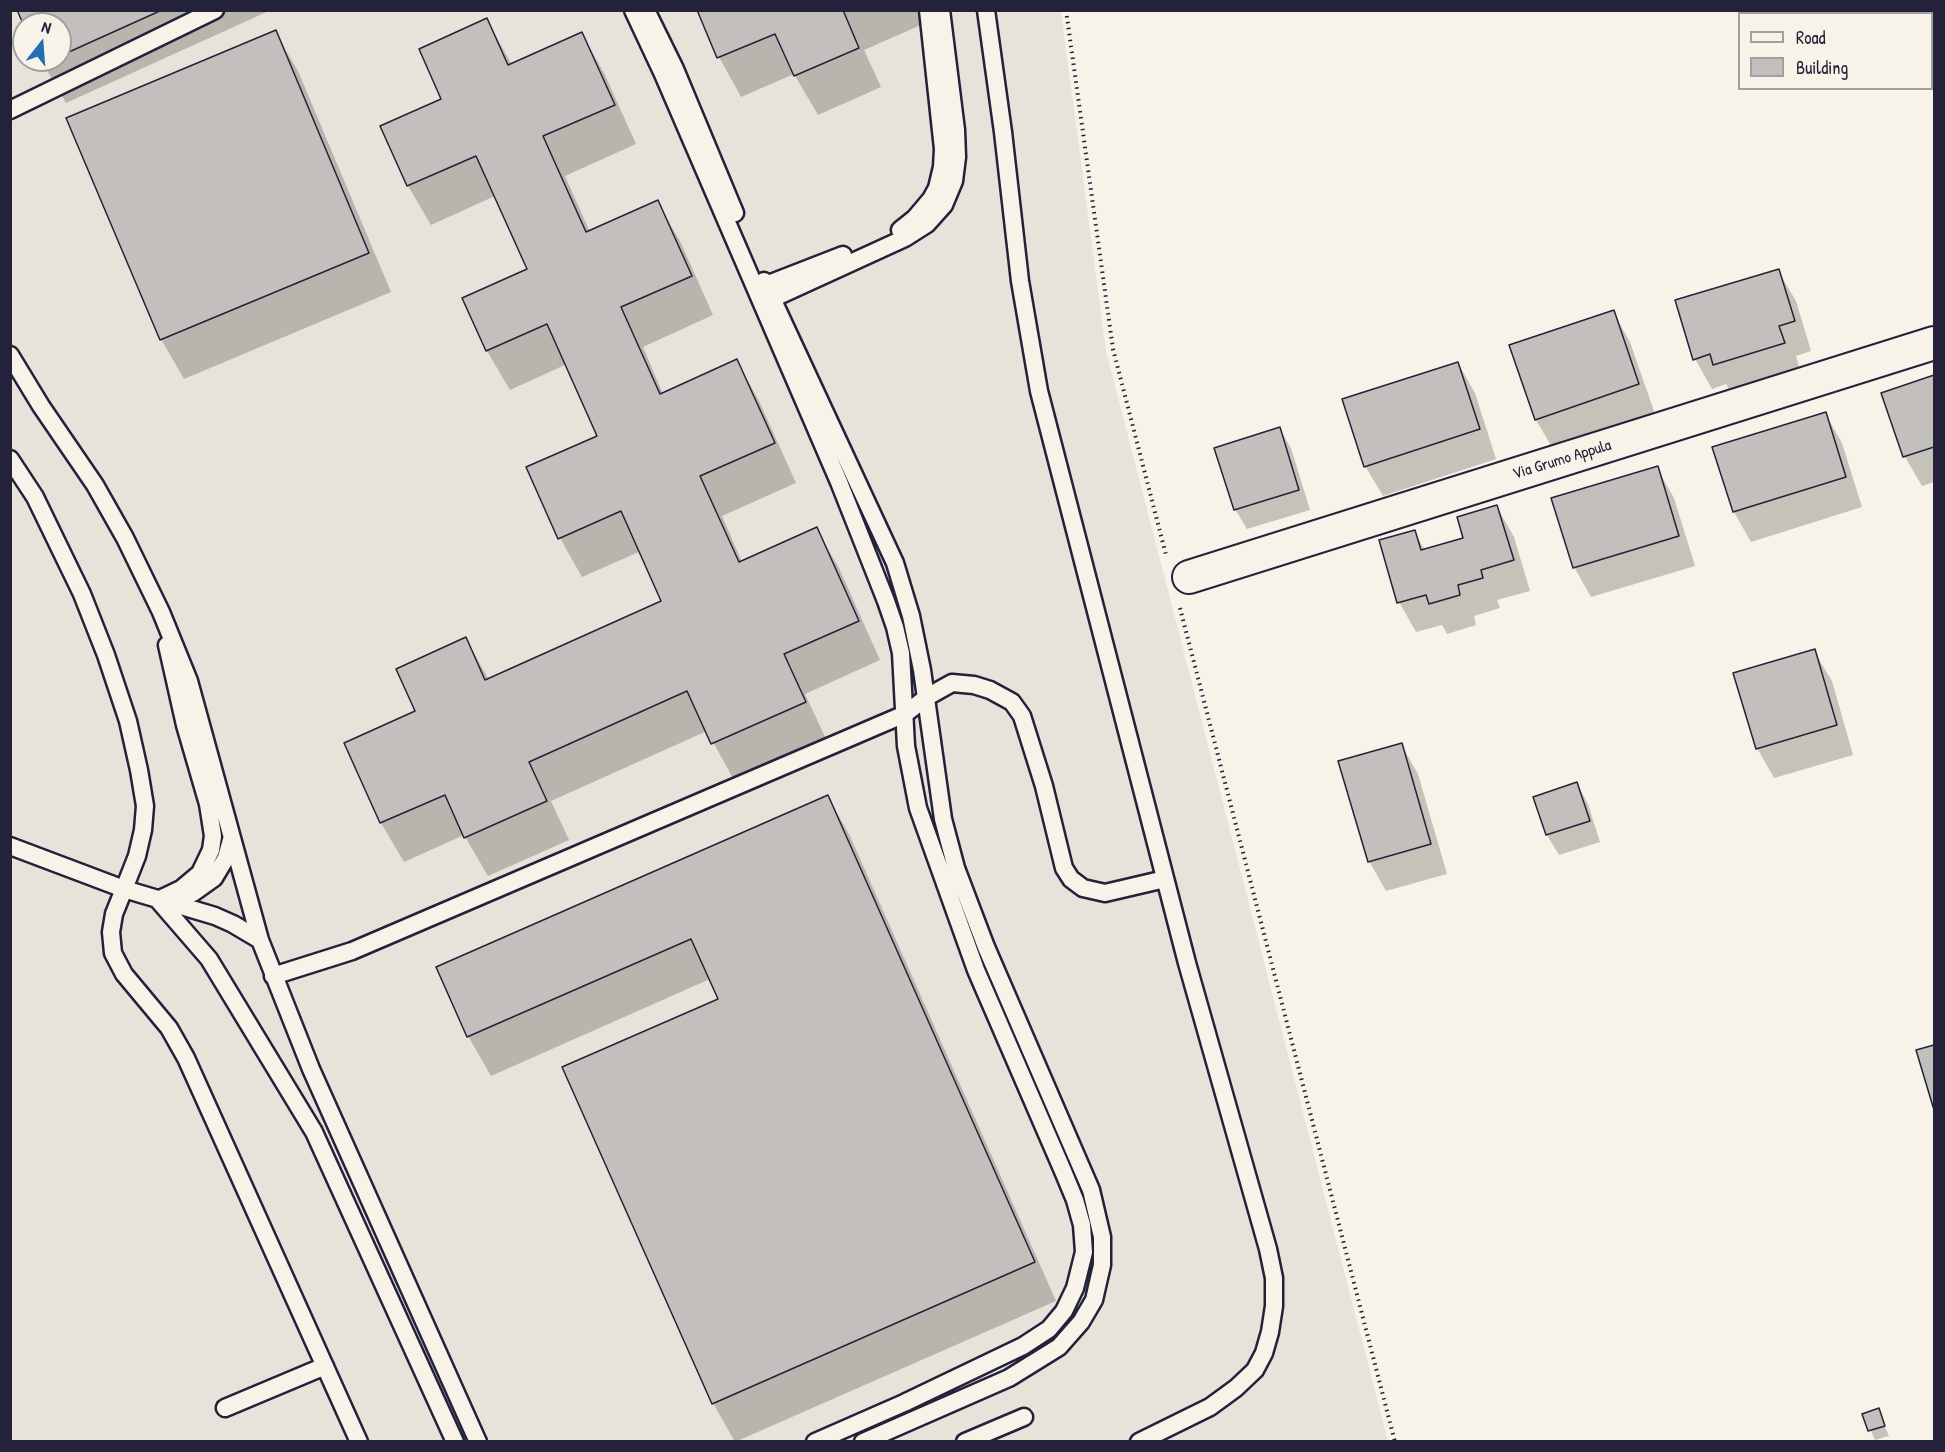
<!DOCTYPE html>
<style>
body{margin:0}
#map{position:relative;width:1945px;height:1452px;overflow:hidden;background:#f7f3e8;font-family:"Patrick Hand",sans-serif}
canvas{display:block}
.frame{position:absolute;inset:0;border:12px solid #22223b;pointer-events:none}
.legend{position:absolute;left:1738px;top:12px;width:195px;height:78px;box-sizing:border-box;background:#f7f3e8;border:2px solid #a29fa3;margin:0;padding:8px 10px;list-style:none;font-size:18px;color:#22223b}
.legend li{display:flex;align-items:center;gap:12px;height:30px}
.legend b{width:30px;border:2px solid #a29fa3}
.north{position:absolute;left:12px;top:12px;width:60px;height:60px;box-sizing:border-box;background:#f7f3e8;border:2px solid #a29fa3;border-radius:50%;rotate:17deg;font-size:16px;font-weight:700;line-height:24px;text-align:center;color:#22223b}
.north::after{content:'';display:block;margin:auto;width:21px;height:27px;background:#1f6fb2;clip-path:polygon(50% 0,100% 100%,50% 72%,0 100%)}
</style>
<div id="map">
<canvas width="1945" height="1452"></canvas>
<div class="frame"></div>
<ul class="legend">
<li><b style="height:8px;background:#f7f3e8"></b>Road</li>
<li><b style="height:16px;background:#c2bfbd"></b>Building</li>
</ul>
<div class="north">N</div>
</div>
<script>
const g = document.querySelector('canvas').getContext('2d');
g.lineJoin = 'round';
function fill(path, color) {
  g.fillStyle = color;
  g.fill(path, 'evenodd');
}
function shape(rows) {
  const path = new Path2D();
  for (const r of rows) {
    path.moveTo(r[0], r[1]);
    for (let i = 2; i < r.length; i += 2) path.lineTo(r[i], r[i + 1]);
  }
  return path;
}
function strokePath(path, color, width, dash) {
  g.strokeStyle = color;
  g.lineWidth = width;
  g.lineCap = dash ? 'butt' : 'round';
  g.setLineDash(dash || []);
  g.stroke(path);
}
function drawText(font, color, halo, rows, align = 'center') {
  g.font = font + ' "Patrick Hand",sans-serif';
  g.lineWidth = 4.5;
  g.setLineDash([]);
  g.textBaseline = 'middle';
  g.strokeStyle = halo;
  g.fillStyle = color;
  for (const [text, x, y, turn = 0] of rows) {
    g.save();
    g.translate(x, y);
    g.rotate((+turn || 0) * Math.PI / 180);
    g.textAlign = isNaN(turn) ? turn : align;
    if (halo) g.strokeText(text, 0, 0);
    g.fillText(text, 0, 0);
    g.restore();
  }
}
const built = shape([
 [10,11,1061,11,1106,351,1388,1441,11,1441],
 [24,24,60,24,60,60,24,60]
]);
const shadow = shape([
 [18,10,271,10,66,103,41,60,60,60,60,24,25,24],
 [698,10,934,10,937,18,864,50,881,87,818,115,794,74,741,97,719,57],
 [487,20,512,65,582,34,604,73,636,144,565,176,590,232,657,202,680,241,713,315,643,347,663,394,737,361,759,401,796,483,722,516,742,562,816,529,839,568,880,660,805,694,827,741,735,782,707,731,551,801,569,840,488,876,464,835,404,862,381,823,346,743,417,712,466,639,489,680,663,602,641,551,582,577,560,538,599,436,567,364,510,390,487,351,464,299,529,270,495,196,431,225,408,186,382,127,443,100],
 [275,32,298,71,391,292,184,379,161,339],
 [1778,271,1796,301,1811,351,1796,356,1801,373,1732,394,1726,384,1712,389,1695,359],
 [1613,312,1630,342,1655,414,1553,449,1536,420],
 [1458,363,1475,393,1496,459,1383,496,1365,466],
 [1934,376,1934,482,1922,486,1905,457,1883,394],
 [1825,413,1842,443,1862,507,1751,542,1734,512,1714,448],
 [1279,428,1291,448,1310,510,1247,529,1235,509],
 [1657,468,1674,498,1695,566,1591,597,1574,567],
 [1497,507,1514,537,1530,591,1497,600,1500,608,1474,616,1476,625,1447,634,1442,625,1416,632,1399,602,1414,532,1425,550,1465,539],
 [1814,651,1832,681,1853,755,1774,778,1757,748],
 [1401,744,1418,774,1447,874,1386,891,1369,861],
 [1577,784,1588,804,1600,842,1559,855,1547,835,1535,798],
 [828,797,850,836,1056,1301,735,1442,713,1403,720,1000,710,979,491,1076,468,1036,438,968],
 [1934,1046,1934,1105,1918,1051],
 [1878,1410,1889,1436,1875,1440,1864,1415]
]);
const building = shape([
 [17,10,162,10,60,56,60,24,24,24,24,26,17,10],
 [697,10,843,10,859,48,794,76,775,34,717,58,697,10],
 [487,18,508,65,582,32,615,105,543,136,586,232,658,200,692,276,621,307,660,394,737,359,775,443,700,476,739,562,817,527,859,621,784,654,806,702,711,744,687,691,529,762,547,801,464,838,445,795,380,823,344,743,415,711,396,669,466,637,485,680,661,601,621,511,558,539,526,467,597,436,547,324,486,351,462,298,527,269,476,156,407,186,380,126,441,99,419,49,487,18],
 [276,30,369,253,160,340,66,118,276,30],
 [1779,269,1795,321,1779,326,1785,343,1713,365,1710,354,1693,360,1675,300,1779,269],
 [1614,310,1639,384,1535,420,1509,345,1614,310],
 [1458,362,1480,429,1364,467,1342,399,1458,362],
 [1934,375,1934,447,1903,457,1881,393,1934,375],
 [1826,412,1846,477,1733,512,1712,447,1826,412],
 [1280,427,1299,490,1234,510,1214,448,1280,427],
 [1658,466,1679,536,1573,568,1551,498,1658,466],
 [1497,505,1514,560,1481,570,1483,578,1458,585,1460,595,1429,604,1426,595,1397,603,1379,540,1415,530,1421,550,1463,538,1457,517,1497,505],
 [1815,649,1837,725,1756,749,1733,673,1815,649],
 [1402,743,1431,844,1368,862,1338,761,1402,743],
 [1577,782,1590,821,1546,835,1533,797,1577,782],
 [828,795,1035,1262,712,1404,562,1067,718,999,691,939,467,1037,436,967,828,795],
 [1934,1045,1934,1110,1916,1050,1934,1045],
 [1879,1408,1885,1426,1868,1431,1862,1414,1879,1408]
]);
const path = shape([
 [1066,10,1113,349,1166,555],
 [1180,608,1395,1442]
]);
const lane = shape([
 [633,10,663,74,839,482,886,601,895,627,901,653,906,746,918,808,976,970,1063,1171,1075,1200,1082,1225,1084,1252,1075,1288,1064,1311,1049,1329,1023,1346,904,1403,815,1442],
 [646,10,675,69,735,213],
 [986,10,1003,132,1020,281,1039,391,1187,963,1268,1249,1274,1278,1274,1306,1270,1332,1264,1353,1255,1370,1236,1388,1210,1407,1139,1442],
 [10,110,215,10],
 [900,230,915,218,931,199,937,188,942,167,943,149,928,10],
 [764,281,895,563,911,616,922,670,943,819,956,868,986,947,1091,1190,1102,1237,1102,1265,1094,1300,1081,1322,1059,1347,1009,1378,863,1442],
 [758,288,843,255],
 [763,303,905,238,927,224,944,205,954,181,957,157,956,130,941,10],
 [10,355,41,406,95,485,125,538,161,612,189,681,260,940,311,1069,478,1442],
 [10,459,35,497,82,594,106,655,128,721,139,770,145,806,143,830,137,856,124,889,215,916,233,924,260,940],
 [10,846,124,889,114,914,111,932,113,953,124,974,169,1028,186,1058,359,1442],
 [176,896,193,893,214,878,226,858,231,840],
 [158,900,209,959,314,1132,455,1442],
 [158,900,181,889,200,873,211,850,213,836,208,804,185,725,167,645],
 [273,976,352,951,905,714,927,697,952,683,974,685,990,690,1012,702,1022,716,1044,786,1064,868,1071,879,1083,888,1105,893,1165,879],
 [225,1408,325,1366],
 [965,1442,1024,1417]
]);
const street = shape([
 [1189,577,1934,343]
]);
const streetNames = [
 ["Via Grumo Appula",1562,460,-17]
];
fill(built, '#e7e3db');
fill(shadow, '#0003');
fill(building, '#c2bfbd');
strokePath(building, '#22223b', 1.5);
strokePath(lane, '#22223b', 21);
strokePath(street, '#22223b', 36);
strokePath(path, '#22223b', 4, [1.5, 4.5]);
strokePath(lane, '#f7f3e8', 16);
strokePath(street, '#f7f3e8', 32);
drawText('16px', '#22223b', '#f7f3e8', streetNames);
</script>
